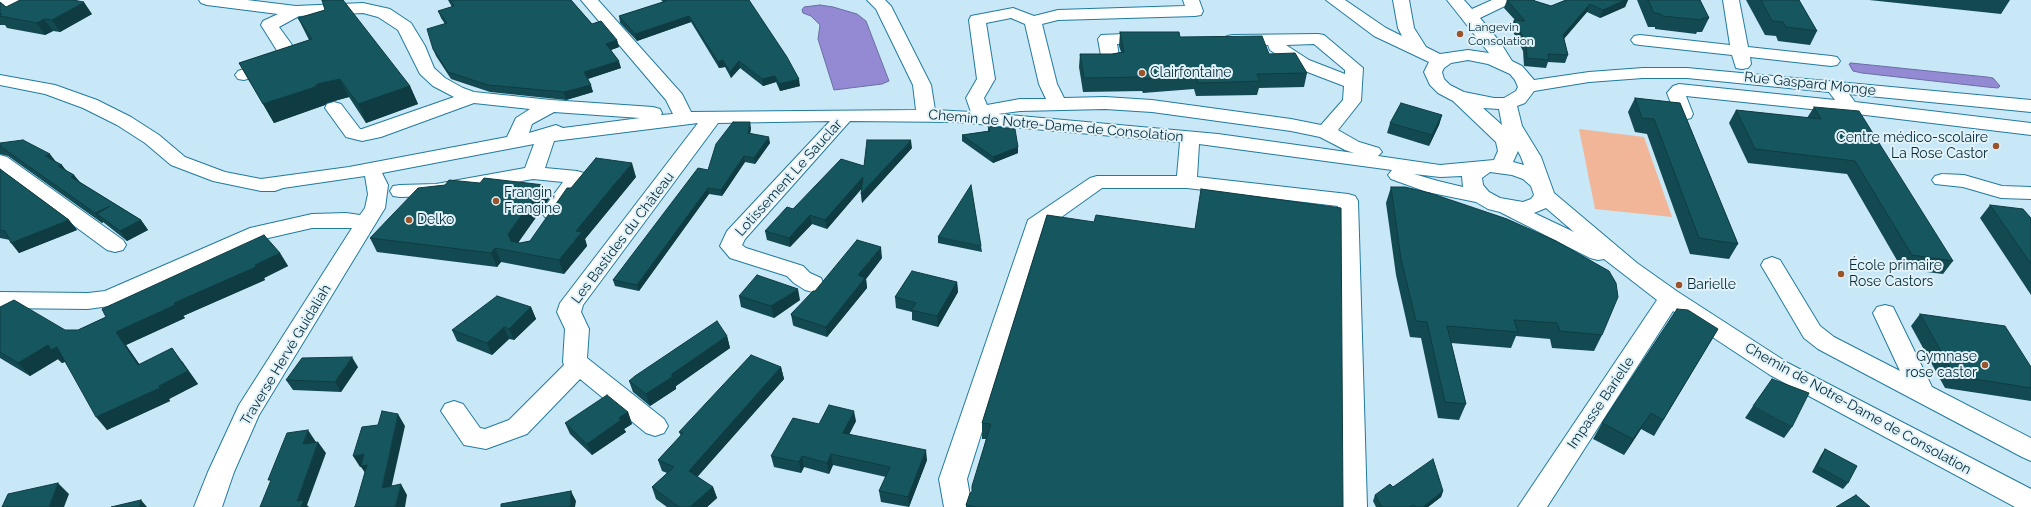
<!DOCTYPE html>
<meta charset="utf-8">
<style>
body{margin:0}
canvas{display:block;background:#c8e7f7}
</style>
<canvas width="2031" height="507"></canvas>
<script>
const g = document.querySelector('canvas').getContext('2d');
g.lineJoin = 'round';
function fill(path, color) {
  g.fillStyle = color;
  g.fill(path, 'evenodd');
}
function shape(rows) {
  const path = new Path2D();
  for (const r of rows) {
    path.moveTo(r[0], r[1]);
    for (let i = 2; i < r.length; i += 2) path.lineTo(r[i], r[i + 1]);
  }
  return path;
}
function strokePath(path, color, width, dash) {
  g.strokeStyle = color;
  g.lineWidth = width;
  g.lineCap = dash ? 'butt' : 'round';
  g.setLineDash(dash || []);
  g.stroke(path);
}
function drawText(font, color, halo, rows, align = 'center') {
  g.font = font + ' Raleway,sans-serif';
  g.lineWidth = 4;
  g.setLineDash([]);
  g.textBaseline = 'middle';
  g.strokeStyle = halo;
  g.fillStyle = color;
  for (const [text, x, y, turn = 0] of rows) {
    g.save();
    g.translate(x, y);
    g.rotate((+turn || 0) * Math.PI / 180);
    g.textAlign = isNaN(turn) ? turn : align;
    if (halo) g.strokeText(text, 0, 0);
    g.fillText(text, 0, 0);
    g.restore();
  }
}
const green = shape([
 [1579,129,1644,137,1672,217,1595,209]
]);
const water = shape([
 [820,5,833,7,857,14,866,21,889,81,882,84,834,90,818,39,820,25,811,16,803,13,802,10,804,7,820,5],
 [1851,63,1987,77,1993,78,2000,86,1998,88,1987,87,1862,73,1853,71,1849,64,1851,63]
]);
const minor = shape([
 [0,0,25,0,23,3,0,11,0,0],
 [199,0,247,0,296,6,363,3,390,9,411,23,425,46,434,68,445,78,463,88,474,92,551,100,653,107,660,109,662,113,661,115,673,114,666,100,581,0,598,0,682,94,691,112,916,110,913,85,876,9,867,0,885,0,891,6,931,85,935,110,971,112,966,98,977,79,969,20,971,16,1013,8,1034,16,1058,10,1185,6,1183,0,1199,0,1203,11,1201,15,1195,16,1058,20,1042,24,1057,84,1064,98,1105,97,1152,100,1291,119,1321,125,1343,100,1344,86,1297,68,1270,50,1268,45,1233,45,1227,44,1224,40,1227,36,1233,35,1318,34,1324,35,1363,68,1361,101,1338,130,1359,142,1379,148,1382,152,1378,156,1440,165,1494,160,1498,151,1496,142,1453,101,1438,93,1430,85,1424,72,1429,62,1374,36,1326,0,1345,0,1386,28,1402,36,1398,28,1393,0,1409,0,1414,28,1426,47,1440,54,1468,50,1489,53,1447,0,1464,0,1472,9,1492,0,1513,0,1511,3,1480,18,1500,42,1512,61,1522,66,1534,80,1589,72,1643,68,1687,68,2031,100,2031,112,1849,94,1855,102,2031,123,2031,135,1849,113,1686,96,1693,114,1691,118,1684,120,1677,118,1675,114,1667,93,1673,86,1679,84,1835,100,1829,92,1687,78,1643,78,1589,82,1534,91,1525,103,1517,106,1522,126,1541,157,1554,193,1637,263,1678,292,1788,363,2031,489,2031,507,2015,507,1770,375,1673,311,1547,507,1518,507,1657,300,1604,259,1598,260,1590,258,1500,212,1488,209,1476,202,1427,192,1391,179,1388,175,1392,170,1199,144,1197,177,1348,194,1355,196,1358,201,1367,507,1339,507,1338,206,1187,188,1102,188,1046,228,967,479,972,507,944,507,939,479,1028,220,1090,178,1097,176,1177,176,1180,142,956,122,850,121,745,239,742,245,746,248,803,266,810,273,821,278,824,284,821,290,813,292,805,290,794,283,787,276,730,258,720,246,727,231,830,121,718,123,583,305,581,312,589,329,587,358,664,419,668,426,664,433,655,436,646,433,580,379,527,434,486,449,464,445,441,411,445,404,454,401,463,404,480,428,485,429,509,420,564,365,563,362,565,329,557,312,560,303,698,123,554,141,545,168,577,171,584,173,587,177,559,217,552,219,545,217,541,212,563,182,533,179,436,196,400,197,393,196,390,191,393,186,400,185,436,184,525,168,534,144,382,173,388,185,385,208,259,415,234,472,222,507,194,507,208,472,239,405,352,228,312,228,264,239,109,306,88,309,0,308,0,292,88,293,105,291,250,228,312,214,346,213,360,215,365,208,368,194,365,176,283,188,275,191,261,191,213,181,171,165,145,143,117,125,83,108,45,94,0,85,0,75,55,85,97,100,131,117,159,135,185,157,225,172,261,179,349,167,507,137,516,118,530,109,474,103,381,137,362,141,346,137,325,108,327,104,334,102,341,104,360,129,362,129,454,97,433,86,420,74,398,30,378,17,363,13,299,16,279,27,300,56,294,65,244,80,238,79,235,75,238,71,281,57,261,25,263,21,278,14,207,5,201,3,199,0],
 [1011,18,1025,24,1039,84,1046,99,1020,99,987,105,984,98,995,79,986,23,1011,18],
 [1314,44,1345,70,1345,74,1309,60,1286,45,1314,44],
 [1468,60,1488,64,1510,74,1515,80,1518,87,1516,91,1504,98,1494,98,1464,92,1450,85,1444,79,1442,72,1444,68,1451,63,1468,60],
 [1483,108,1499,109,1502,125,1483,108],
 [1105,109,1152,112,1291,131,1320,137,1345,150,1354,153,1218,134,998,114,1020,111,1105,109],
 [554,112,640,118,563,128,556,125,529,133,532,124,554,112],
 [1518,151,1521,157,1524,165,1513,162,1518,151],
 [1490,172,1512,175,1523,179,1531,186,1534,195,1531,199,1523,202,1500,198,1489,192,1483,185,1482,178,1490,172],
 [1414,174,1440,177,1462,176,1463,187,1438,181,1414,174],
 [1546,208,1574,232,1534,213,1546,208],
 [1723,0,1739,0,1748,47,1831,56,1837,57,1840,61,1837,65,1831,66,1750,57,1751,64,1748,68,1742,69,1736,68,1732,55,1640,45,1634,44,1631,40,1634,36,1640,35,1730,45,1723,0],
 [1149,33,1155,34,1158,38,1155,42,1117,44,1120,61,1117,65,1111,66,1105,65,1102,61,1098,39,1101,35,1149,33],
 [0,155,7,157,123,240,126,245,123,250,115,252,107,250,0,171,0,155],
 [1942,174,1964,175,2002,186,2031,187,2031,199,2001,198,1963,187,1935,184,1932,180,1935,176,1942,174],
 [1772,257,1780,260,1820,326,1834,337,1900,371,1873,313,1877,307,1885,305,1893,307,1932,387,2031,438,2031,461,2022,457,1818,349,1804,338,1761,265,1764,260,1772,257]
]);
const wall = shape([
 [448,0,571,0,592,24,617,40,619,47,611,50,621,68,588,79,593,92,566,100,490,92,451,79,436,56,433,49,445,24,441,18,438,11,452,7],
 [661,0,749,0,800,86,780,91,776,82,763,86,740,68,731,78,725,67,719,68,691,22,637,41,620,23,619,16,663,2],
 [1507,0,1535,1,1551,6,1566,0,1628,0,1625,7,1600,18,1587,12,1564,39,1568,55,1565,63,1548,62,1546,68,1524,66,1523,51,1511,28,1514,20,1515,20,1504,8],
 [1637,0,1700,0,1709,18,1702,32,1697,32,1696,34,1655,29,1655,27,1648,27],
 [1746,0,1799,0,1817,31,1810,45,1778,41,1776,36,1765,35],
 [1869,0,2010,0,2001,14],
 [0,2,6,7,92,14,60,32,53,31,45,35,7,28,5,25,0,25],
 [325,10,410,86,418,104,366,123,349,97,327,103,325,105,274,123,239,63,309,40,298,18],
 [1120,32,1180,37,1269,54,1307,73,1304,87,1259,88,1257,95,1196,96,1194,89,1143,93,1142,91,1083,92,1079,67,1080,54,1112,54,1121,52,1119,46],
 [1635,98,1680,103,1738,244,1729,259,1690,254,1647,134,1635,132,1628,112],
 [1814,107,1953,261,1943,274,1902,269,1847,174,1748,163,1729,123,1736,110,1807,118],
 [1442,115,1439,125,1429,146,1387,133,1390,123],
 [988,126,1018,153,993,163,962,141,962,135,988,131],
 [751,128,750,134,770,143,755,164,745,162,722,196,709,194,639,291,615,286,613,280,708,170],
 [0,143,55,161,65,170,74,175,80,182,141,220,148,230,127,241,103,222,102,223,8,156,0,154],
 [912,148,862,203,861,189,827,229,812,224,790,247,767,240,765,231,864,166],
 [0,169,69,220,77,230,19,253,10,240,0,238],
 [636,177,585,239,587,246,564,274,501,262,497,267,377,252,370,238,549,199,518,243,520,243,530,241,571,188],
 [1391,187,1602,335,1594,351,1552,348,1550,339,1516,336,1511,348,1451,343,1466,404,1459,420,1438,418,1421,338,1410,337,1396,275,1386,203],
 [1990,205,2031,218,2031,295,1980,218],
 [1047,215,1343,507,966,507,966,505,972,492,986,439,982,439,982,423],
 [938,237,981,246,982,252,938,243],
 [280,253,288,266,264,278,265,280,183,316,185,318,126,345,139,364,182,361,198,384,169,399,170,401,107,430,65,362,62,363,58,359,30,376,0,358,0,307,65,330,78,330,106,317],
 [882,258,866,279,867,288,827,337,794,326,793,325,791,314,815,291],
 [957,282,958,292,938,327,912,320,912,312,896,308,895,297],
 [739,296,800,300,774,318,741,307],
 [531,307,536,319,514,340,509,339,492,355,457,341,452,330],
 [1920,314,2031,367,2031,401,1945,388,1911,326],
 [1718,329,1654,436,1641,429,1624,455,1593,439,1602,423],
 [727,336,730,348,676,386,676,389,650,406,633,392,629,381],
 [358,367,341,392,293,390,286,380],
 [781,367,784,379,697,477,713,487,717,498,707,507,667,507,656,499,652,487,667,473,662,471,658,460,681,436,679,432],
 [1753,406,1792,427,1784,438,1745,418],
 [628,412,632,424,624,429,626,432,592,455,570,434,565,423],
 [856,421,849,434,927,460,909,507,881,502,879,491,886,477,833,465,829,474,804,467,801,473,774,467,771,456,819,424],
 [1825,449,1848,483,1843,489,1812,472,1821,455],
 [1393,487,1443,491,1441,497,1428,507,1376,507,1373,501,1375,495]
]);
const shadedWall = shape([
 [1625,0,1628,0,1625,7,1600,18,1603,10],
 [84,2,92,14,60,32,52,20],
 [1590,4,1587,12,1560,43,1563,35],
 [689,16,691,22,637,41,635,34],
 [44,19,53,31,45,35,37,23],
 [617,40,619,47,608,51,606,44],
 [723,60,725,67,719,68,718,62],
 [619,61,621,68,587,79,584,72],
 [739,61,740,68,731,78,730,72],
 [775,76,776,82,763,86,762,79],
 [340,79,349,97,327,103,325,105,274,123,263,104,317,84],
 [799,79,800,86,780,91,779,84],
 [591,85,593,92,566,100,564,92],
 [410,86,418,104,366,123,358,104],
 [1442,115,1439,125,1429,146,1432,135],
 [750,122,751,128,749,139,748,133],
 [769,137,770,143,755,164,754,158],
 [911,140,912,148,862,203,861,194],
 [1018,147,1018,153,993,163,993,157],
 [50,154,57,163,45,156],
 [744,156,745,162,722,196,721,190],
 [632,163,636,177,585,239,587,246,564,274,559,260,576,231],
 [62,165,69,174,58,166],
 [74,175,81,185,71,177],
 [863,177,864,186,827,229,825,220],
 [544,185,549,199,514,248,508,234],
 [708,188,709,194,639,291,637,285],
 [110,206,97,214,103,222,102,223,95,213],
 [810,215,812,224,790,247,789,238],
 [69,220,77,230,19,253,11,243],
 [141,220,148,230,127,241,120,231],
 [881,247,882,258,866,279,867,288,827,337,826,327,858,275],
 [495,248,501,262,497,267,491,253],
 [280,253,288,266,264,278,265,280,183,316,174,303],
 [957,282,958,292,938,327,937,316],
 [798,289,800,300,774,318,771,306],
 [175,305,185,318,126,345,149,378,138,365,116,332],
 [531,307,536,319,514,340,509,329],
 [504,327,509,339,492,355,487,343],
 [727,336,730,348,676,386,676,389,650,406,646,394,672,374],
 [48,345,57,347,68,360,62,363,58,359,30,376,18,363],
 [172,348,198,384,169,399,170,401,107,430,96,417,159,386],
 [352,357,358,367,341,392,335,382],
 [781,367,784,379,692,483,689,471],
 [854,411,856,421,845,443,843,433],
 [628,412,632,424,624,429,626,432,592,455,587,444,619,418],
 [1651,413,1641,429,1624,455,1633,439],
 [398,414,405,426,389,498,382,488],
 [308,430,316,442,311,455,303,444],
 [318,442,326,453,307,505,309,507,301,507,297,501],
 [926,450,927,460,909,507,908,497],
 [364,454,371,465,368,477,361,467,360,467,353,456],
 [831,454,833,465,829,474,827,463],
 [802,456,804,467,801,473,799,462],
 [58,483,69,494,64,507,49,507],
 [401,484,407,495,405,507,395,507],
 [713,487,717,498,707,507,690,507],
 [571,491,576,501,575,507,570,507],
 [1443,491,1441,497,1428,507,1423,507],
 [141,500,147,507,139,507]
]);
const building = shape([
 [20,0,73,0,84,2,52,20,44,19,37,23,0,16,0,15,2,14,0,14,0,2,6,7,20,0],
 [322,0,343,0,410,86,358,104,340,79,317,84,315,87,263,104,239,63,312,39,298,18,325,10,322,0],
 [450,0,571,0,592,24,601,21,617,40,606,44,619,61,584,72,591,85,564,92,488,85,448,72,433,49,427,29,447,23,438,11,454,6,450,0],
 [665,0,749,0,787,57,799,79,779,84,775,76,762,79,739,61,730,72,723,60,718,62,689,16,635,34,619,16,666,1,665,0],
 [1507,0,1534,0,1535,1,1551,6,1566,0,1625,0,1603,10,1590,4,1563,35,1568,55,1548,54,1549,60,1527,58,1526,43,1514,20,1525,21,1507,0],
 [1648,0,1700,0,1709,18,1702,18,1703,20,1662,16,1661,14,1654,13,1648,0],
 [1761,0,1799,0,1817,31,1786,27,1783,22,1772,21,1761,0],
 [1120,32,1179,32,1180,37,1262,36,1269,54,1295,53,1307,73,1257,74,1260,81,1238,82,1198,83,1196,75,1144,79,1143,77,1084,78,1080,54,1112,54,1124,52,1120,32],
 [1635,98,1680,103,1738,244,1699,238,1654,119,1642,118,1635,98],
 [1401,103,1442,115,1432,135,1390,123,1401,103],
 [1814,107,1859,111,1953,261,1912,255,1855,161,1755,149,1736,110,1821,119,1814,107],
 [733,122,750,122,748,133,769,137,754,158,744,156,721,190,708,188,637,285,613,280,698,168,708,170,716,144,733,122],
 [988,126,1015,129,1018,147,993,157,962,135,990,131,988,126],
 [23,140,50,154,45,156,62,165,58,166,74,175,71,177,141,220,120,231,97,214,110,206,95,213,0,146,0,143,23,140],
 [867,140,911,140,861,194,863,177,825,220,810,215,789,238,765,231,787,207,793,209,841,159,864,166,867,140],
 [596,158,632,163,576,231,582,232,559,260,495,248,491,253,370,238,418,188,445,185,449,180,480,183,484,178,544,185,508,234,511,241,520,243,530,241,567,188,571,188,596,158],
 [0,169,69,220,11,243,5,231,0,230,0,169],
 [971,185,981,246,938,237,971,185],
 [1391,187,1405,187,1430,193,1507,219,1556,241,1609,271,1616,283,1618,297,1602,335,1560,331,1557,323,1514,320,1518,332,1447,326,1466,404,1445,402,1427,322,1416,321,1401,259,1391,187],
 [1201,189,1341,208,1343,507,977,507,966,505,970,493,972,492,972,486,991,424,982,423,1047,215,1094,222,1096,215,1195,229,1201,189],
 [1990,205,2023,209,2030,217,2031,218,2031,264,1990,205],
 [264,235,280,253,255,265,256,267,174,303,175,305,116,332,138,365,172,348,188,371,159,386,160,388,96,417,57,347,51,350,48,345,18,363,0,352,0,307,14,300,65,330,78,330,106,317,102,309,264,235],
 [857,240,881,247,858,275,865,278,826,327,792,316,791,314,813,291,815,291,857,240],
 [912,271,957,282,937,316,911,310,916,303,895,297,912,271],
 [757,275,798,289,771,306,739,296,757,275],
 [497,296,531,307,509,329,504,327,487,343,452,330,497,296],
 [1677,309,1688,310,1718,329,1663,420,1651,413,1633,439,1602,423,1677,309],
 [1920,314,2005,326,2031,367,2031,388,1955,376,1920,314],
 [717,321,727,336,672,374,672,377,646,394,629,381,635,376,717,321],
 [751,355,781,367,689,471,713,487,690,507,679,507,652,487,674,467,658,460,683,433,679,432,751,355],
 [352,357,335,382,286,380,302,358,352,357],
 [1772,379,1809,393,1792,427,1753,406,1772,379],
 [607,395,628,412,619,418,621,420,587,444,565,423,607,395],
 [829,405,854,411,843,433,926,450,908,497,879,491,890,467,831,454,827,463,802,456,799,462,771,456,793,418,819,424,829,405],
 [382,411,398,414,382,488,401,484,395,507,354,507,355,507,367,465,361,466,364,454,353,456,362,427,378,425,382,411],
 [308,430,303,444,318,442,297,501,304,500,301,507,260,507,271,480,268,480,287,433,308,430],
 [1825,449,1857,466,1848,483,1817,466,1825,449],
 [1433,459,1443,491,1423,507,1417,507,1413,505,1410,507,1382,507,1375,495,1390,484,1393,487,1433,459],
 [58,483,49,507,2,507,8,494,58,483],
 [571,491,570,507,501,507,501,504,571,491],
 [1856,495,1870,507,1836,507,1856,495],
 [141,500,139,507,111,507,141,500]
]);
const markers = [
 [1460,34,4,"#9a542b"],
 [1142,73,4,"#9a542b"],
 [1996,146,4,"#9a542b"],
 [496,201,4,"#9a542b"],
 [409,220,4,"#9a542b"],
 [1841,274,4,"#9a542b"],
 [1679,285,4,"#9a542b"],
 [1985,365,4,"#9a542b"]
];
const farPoinames = [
 ["Langevin",1468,27],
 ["Consolation",1468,41]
];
const poiNames = [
 ["Clairfontaine",1150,73],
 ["Centre médico-scolaire",1988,138,"right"],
 ["La Rose Castor",1988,154,"right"],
 ["Frangin,",504,193],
 ["Frangine",504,209],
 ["Delko",417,220],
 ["École primaire",1849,266],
 ["Rose Castors",1849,282],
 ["Barielle",1687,285],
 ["Gymnase",1977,357,"right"],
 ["rose castor",1977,373,"right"]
];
const streetNames = [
 ["Rue Gaspard Monge",1810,84,6],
 ["Chemin de Notre-Dame de Consolation",1056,126,5],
 ["Lotissement Le Sauclar",789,178,-48],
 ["Les Bastides du Château",623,238,-53],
 ["Traverse Hervé Guidaliah",286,355,-59],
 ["Impasse Barielle",1601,403,-56],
 ["Chemin de Notre-Dame de Consolation",1858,409,29]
];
fill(green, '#f1b697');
fill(water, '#948ad3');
strokePath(water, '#696ea5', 1);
strokePath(minor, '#217b9f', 2);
fill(minor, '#fff');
fill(wall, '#134a52');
fill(shadedWall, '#0f3c42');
fill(building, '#16565f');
strokePath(building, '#0f3c42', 1);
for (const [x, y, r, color] of markers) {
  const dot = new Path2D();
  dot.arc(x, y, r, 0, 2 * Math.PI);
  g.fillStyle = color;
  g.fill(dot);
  strokePath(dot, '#e2f2f9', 1.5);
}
drawText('12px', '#062c3b', '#e2f2f9', farPoinames, 'left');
drawText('14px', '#062c3b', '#e2f2f9', poiNames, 'left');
drawText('14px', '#062c3b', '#e2f2f9', streetNames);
</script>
